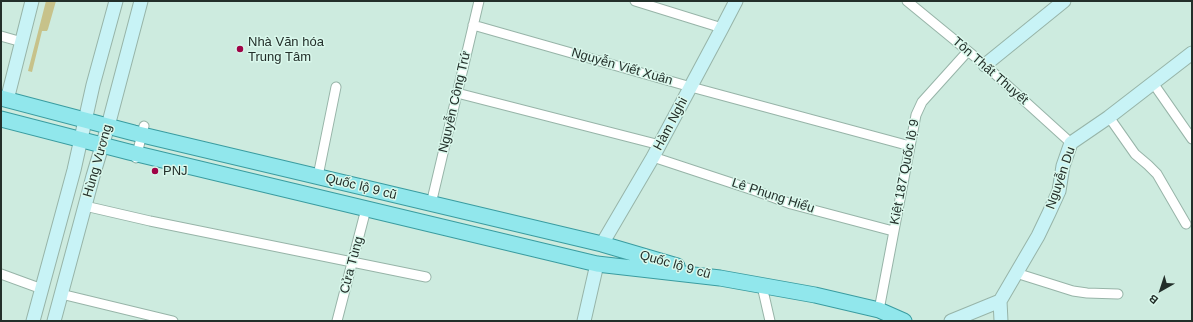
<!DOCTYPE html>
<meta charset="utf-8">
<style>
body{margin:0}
#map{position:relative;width:1193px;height:322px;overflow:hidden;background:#cdebdf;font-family:Arial,sans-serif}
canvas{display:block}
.frame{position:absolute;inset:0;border:2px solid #232f2a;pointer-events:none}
.north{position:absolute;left:1141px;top:270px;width:40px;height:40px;-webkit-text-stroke:3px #daf8ec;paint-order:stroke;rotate:219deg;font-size:11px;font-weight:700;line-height:16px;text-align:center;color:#232f2a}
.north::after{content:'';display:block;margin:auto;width:14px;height:18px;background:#232f2a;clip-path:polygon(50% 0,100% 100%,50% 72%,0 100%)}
</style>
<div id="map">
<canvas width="1193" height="322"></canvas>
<div class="frame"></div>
<div class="north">B</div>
</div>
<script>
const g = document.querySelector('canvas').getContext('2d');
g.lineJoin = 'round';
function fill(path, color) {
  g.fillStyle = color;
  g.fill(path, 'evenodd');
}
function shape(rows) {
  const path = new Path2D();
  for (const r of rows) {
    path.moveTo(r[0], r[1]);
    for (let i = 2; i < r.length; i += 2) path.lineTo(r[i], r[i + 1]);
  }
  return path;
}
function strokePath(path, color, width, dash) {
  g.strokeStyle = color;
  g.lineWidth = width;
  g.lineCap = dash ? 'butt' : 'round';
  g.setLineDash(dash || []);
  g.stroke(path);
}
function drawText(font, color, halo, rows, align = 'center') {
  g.font = font + ' Arial,sans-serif';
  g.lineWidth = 3;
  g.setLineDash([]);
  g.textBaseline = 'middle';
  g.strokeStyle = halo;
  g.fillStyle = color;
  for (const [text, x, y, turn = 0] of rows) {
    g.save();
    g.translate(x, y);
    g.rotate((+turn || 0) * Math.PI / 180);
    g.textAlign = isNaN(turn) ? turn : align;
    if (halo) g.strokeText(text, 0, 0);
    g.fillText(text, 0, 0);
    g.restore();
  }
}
const green = shape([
 [46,1,56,1,48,29,47,31,42,31,32,72,28,71]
]);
const street = shape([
 [635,1,722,28],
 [907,1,985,65,1071,143],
 [473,25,691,87,910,146],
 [1,36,22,42],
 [1153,83,1192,139],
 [457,93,660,145],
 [1109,117,1135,154,1148,165,1157,174,1186,224],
 [653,157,756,191,791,204,893,231],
 [136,158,144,126],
 [318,176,336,87],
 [431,204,479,1],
 [85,206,150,221,426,277],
 [1016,273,1073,291,1087,293,1118,294],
 [1,274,42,289],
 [762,286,770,321],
 [61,294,173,321],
 [879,310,916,115,922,102,968,51],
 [337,321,366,209]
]);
const secondary = shape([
 [985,65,1064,1],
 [7,100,32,1],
 [602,244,653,157,722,28,736,1],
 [33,321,74,170,93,85,116,1],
 [54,321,93,176,108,126,141,1],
 [584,321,597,264],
 [951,321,1000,301],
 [1001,321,1000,301,1038,236,1049,213,1059,191,1063,166,1071,143,1109,117,1192,53]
]);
const primary = shape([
 [1,98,134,133,602,244,677,266],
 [1,119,129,152,597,264,720,278,815,295,879,310,904,321]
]);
const markers = [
 [240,49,4,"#9f0246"],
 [155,171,4,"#9f0246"]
];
const poiNames = [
 ["Nhà Văn hóa",248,42],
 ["Trung Tâm",248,57],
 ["PNJ",163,171]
];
const streetNames = [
 ["Nguyễn Viết Xuân",622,67,16],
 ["Tôn Thất Thuyết",990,71,41],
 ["Nguyễn Công Trứ",455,102,-77],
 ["Hàm Nghi",671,124,-62],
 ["Hùng Vương",98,161,-74],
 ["Kiệt 187 Quốc lộ 9",905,172,-79],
 ["Nguyễn Du",1061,178,-71],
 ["Quốc lộ 9 cũ",361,187,14],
 ["Lê Phụng Hiểu",773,196,18],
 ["Cửa Tùng",352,265,-75],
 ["Quốc lộ 9 cũ",675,265,16]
];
fill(green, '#c7c28a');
strokePath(street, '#97b4a8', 11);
strokePath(secondary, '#97b4a8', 15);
strokePath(primary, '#3a9ca0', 17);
strokePath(street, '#fff', 9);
strokePath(secondary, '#c8f3f6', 13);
strokePath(primary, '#91e7ec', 15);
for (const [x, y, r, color] of markers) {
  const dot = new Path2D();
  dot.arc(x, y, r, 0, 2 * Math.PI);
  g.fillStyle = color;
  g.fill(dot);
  strokePath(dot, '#daf8ec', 1.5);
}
drawText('13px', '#232f2a', '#daf8ec', poiNames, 'left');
drawText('13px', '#232f2a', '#daf8ec', streetNames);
</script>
